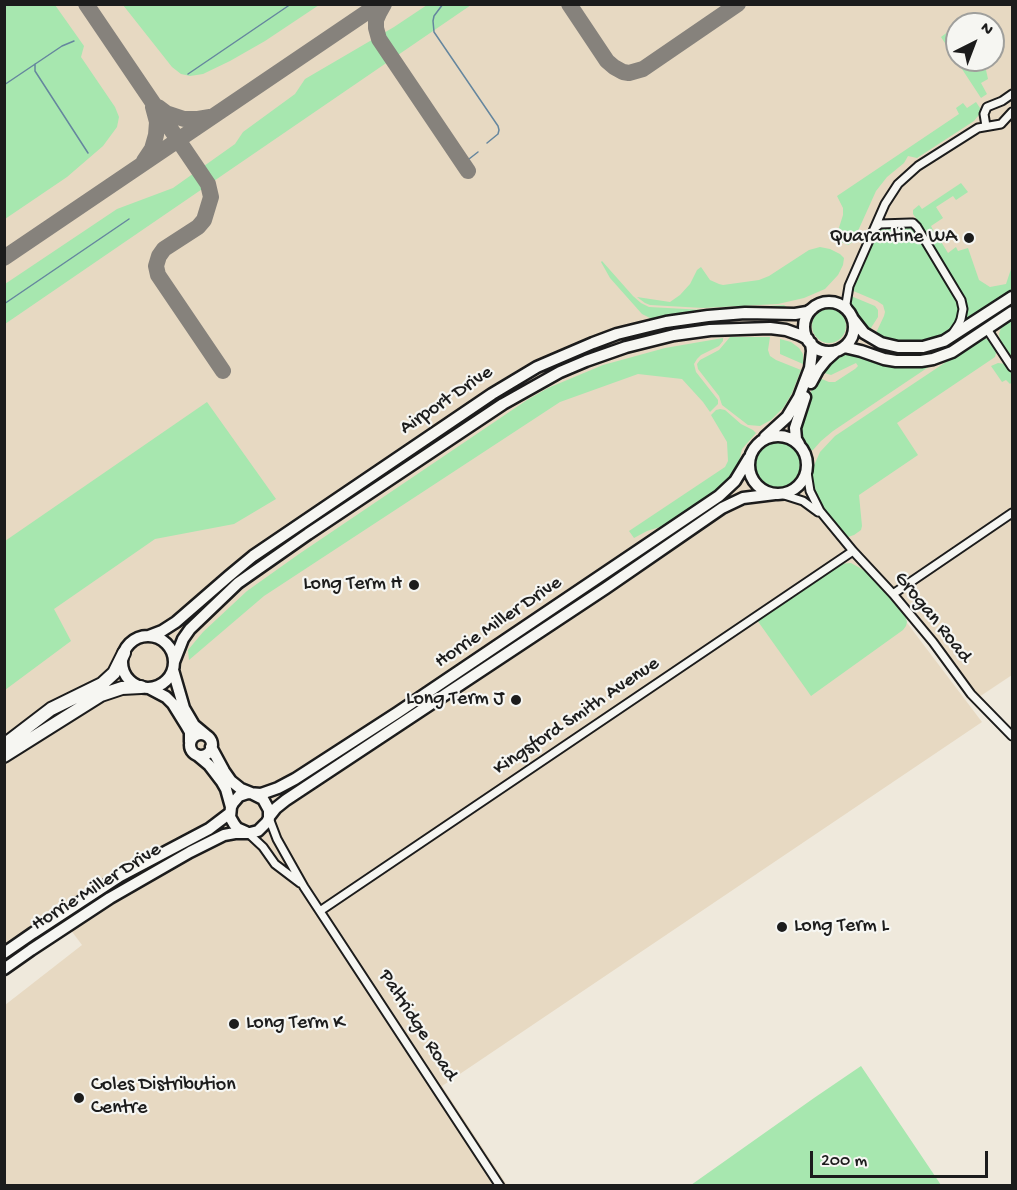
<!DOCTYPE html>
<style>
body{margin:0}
#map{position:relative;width:1017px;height:1190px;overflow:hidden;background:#efe9dc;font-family:"Gochi Hand",sans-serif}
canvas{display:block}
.frame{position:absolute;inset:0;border:6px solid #1c1c1c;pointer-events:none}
.north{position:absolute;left:945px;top:12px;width:60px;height:60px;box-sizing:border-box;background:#f6f6f2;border:2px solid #9f9f9c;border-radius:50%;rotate:42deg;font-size:16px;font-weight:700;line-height:24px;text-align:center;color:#1c1c1c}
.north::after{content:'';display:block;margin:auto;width:21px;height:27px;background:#1c1c1c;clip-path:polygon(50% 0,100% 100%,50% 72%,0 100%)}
.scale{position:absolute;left:810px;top:1151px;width:178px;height:27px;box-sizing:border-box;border:3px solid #1c1c1c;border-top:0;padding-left:8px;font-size:18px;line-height:21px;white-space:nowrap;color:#1c1c1c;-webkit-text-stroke:4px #f6f6f2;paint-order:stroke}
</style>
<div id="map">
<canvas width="1017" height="1190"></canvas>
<div class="frame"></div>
<div class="north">N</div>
<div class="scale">200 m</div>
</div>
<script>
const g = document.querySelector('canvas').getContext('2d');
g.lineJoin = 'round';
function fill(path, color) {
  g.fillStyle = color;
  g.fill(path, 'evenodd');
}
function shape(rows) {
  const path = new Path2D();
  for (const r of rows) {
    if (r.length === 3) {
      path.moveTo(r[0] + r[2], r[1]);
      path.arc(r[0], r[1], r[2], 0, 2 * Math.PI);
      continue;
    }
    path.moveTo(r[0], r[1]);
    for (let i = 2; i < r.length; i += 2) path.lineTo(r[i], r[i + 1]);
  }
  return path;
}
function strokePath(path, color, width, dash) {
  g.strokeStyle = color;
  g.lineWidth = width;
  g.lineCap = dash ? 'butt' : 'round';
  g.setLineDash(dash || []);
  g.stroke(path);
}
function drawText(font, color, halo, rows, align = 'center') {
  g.font = font + ' "Gochi Hand",sans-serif';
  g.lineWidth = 4.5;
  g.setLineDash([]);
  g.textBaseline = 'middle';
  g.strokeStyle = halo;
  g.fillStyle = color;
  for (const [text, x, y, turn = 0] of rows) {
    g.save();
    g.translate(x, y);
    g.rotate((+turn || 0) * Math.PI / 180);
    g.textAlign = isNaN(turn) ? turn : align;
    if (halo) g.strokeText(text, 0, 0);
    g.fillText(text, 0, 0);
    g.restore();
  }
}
const built = shape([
 [5,5,1012,5,1012,675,976,699,933,642,858,558,982,722,442,1086,507,1185,5,1185,5,1005,82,945,70,929,43,947,5,976],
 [957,24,993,24,993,60,957,60]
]);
const green = shape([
 [5,4,55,5,84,46,81,57,115,107,119,117,117,127,103,146,67,177,5,219],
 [123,5,319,5,265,41,230,61,203,74,190,76,181,74,172,67],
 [427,5,471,5,5,324,5,284,117,209,173,188,235,144,243,132,295,94,305,79,394,27],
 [957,25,957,60,983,60,984,61,988,79,981,83,987,94,981,98,941,37],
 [976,102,982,111,974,121,917,158,908,156,904,163,887,177,876,191,853,242,848,245,841,242,837,234,843,215,843,208,837,196,959,114,956,108,963,103,967,108],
 [961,183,968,192,956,200,953,196,936,207,943,218,931,226,935,234,929,237,913,214,913,210,919,205,922,209],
 [908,225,914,229,957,299,960,310,956,324,947,334,939,338,918,343,893,342,875,335,884,316,885,312,883,305,877,301,851,290,855,278,876,232,883,227],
 [938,240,940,240,948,253,956,247,958,251,968,248,979,280,990,287,1006,284,1012,266,1012,292,963,323,965,308,932,246,933,243],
 [820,247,830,249,840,254,844,258,843,265,838,275,825,289,804,298,778,304,703,308,650,305,645,303,637,297,670,302,680,295,690,284,697,270,701,267,710,280,719,284,723,285,759,280,769,276,809,250],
 [602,261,633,296,641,303,649,307,704,310,784,305,787,307,788,310,652,319,642,314,610,278,601,262],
 [851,296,875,306,878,310,878,317,869,331,854,317,850,304],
 [829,326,17],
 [991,315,994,319,952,347,930,356,901,358,902,352,923,351],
 [1012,317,1012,361,1000,339,999,334,1002,325],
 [730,337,770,337,768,350,770,356,776,360,801,370,792,393,784,407,771,420,760,426,748,425,722,405,719,396,698,369,697,364,700,360,719,350],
 [723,338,723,341,719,346,701,355,697,359,694,364,696,372,718,400,718,404,710,412,703,402,682,379,638,374,560,402,264,596,189,660,188,650,203,632,247,591,299,554,527,400,548,388,603,365,665,348],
 [982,338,988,339,997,349,995,357,897,423,918,455,859,495,862,526,861,530,854,535,848,537,845,536,821,508,814,493,811,478,812,470,820,452,835,436],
 [780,339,791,342,799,348,803,354,803,364,780,354],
 [847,352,892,365,914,366,933,364,833,431,821,441,813,450,808,451,801,440,798,431,808,399,817,377,829,382,835,382,855,369,858,366,856,363,831,375,821,372,838,354],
 [998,363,1006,364,1012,373,1012,382,1010,384,1006,380,1002,382,991,366],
 [207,402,276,499,234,524,155,539,54,609,71,641,5,690,5,541],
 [720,409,725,410,741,424,753,430,756,433,742,449,738,466,734,474,728,481,712,495,663,526,647,531,634,538,629,531,725,467,728,461,727,442,711,415,716,410],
 [776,464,24],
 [851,563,860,568,867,573,905,615,907,622,906,626,903,630,811,696,757,620,839,564],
 [861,1066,941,1185,691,1185,814,1098]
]);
const stream = shape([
 [443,4,434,16,433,21,434,32,498,126,499,130,498,134,487,143],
 [35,64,35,71,88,153],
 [188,74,291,4],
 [4,85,62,46,74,41],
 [469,159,478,152],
 [4,304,129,219]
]);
const taxiway = shape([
 [86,4,208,184,211,197,204,220,198,227,164,249,159,256,156,266,158,275,223,371],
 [384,4,379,13,376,20,376,28,379,39,468,171],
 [569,4,607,61,614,67,623,72,629,73,643,69,738,4],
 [158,107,166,113,184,119,198,119,210,117],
 [144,161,152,149,156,135,157,122,153,107],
 [4,258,379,4]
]);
const minor = shape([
 [986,126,984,114,987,107,1002,101,1012,94],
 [875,228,880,224,910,223,913,223,917,227,961,300,963,309,961,319,959,324,953,333],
 [849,312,846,304,849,286,885,204,898,184,918,166,978,128,1001,124,1012,112],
 [987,329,1012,367],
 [807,472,810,491,820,511,853,551,893,594,933,642,971,694,1012,736],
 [781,494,803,501,818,512],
 [893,594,1012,513],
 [269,818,277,839,304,887,500,1186],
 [248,833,263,847,275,864,300,883],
 [320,911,853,551]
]);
const primary = shape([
 [829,327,25],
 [853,319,864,333,881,343,898,347,923,347,944,341,1012,297],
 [844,347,861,351,884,359,896,361,921,361,933,359,952,352,1012,312],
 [811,383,818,370,826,360,836,351],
 [778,465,29],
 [765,437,787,417,799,397,810,368,812,351,811,343],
 [799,444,796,439,795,428,805,397],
 [149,636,162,631,176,622,229,576,253,556,492,394,537,367,593,343,617,334,666,322,708,316,745,313,795,314,807,312,812,309],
 [148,662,26],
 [174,662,183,639,190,629,238,583,308,534,503,404,560,372,586,361,626,347,674,335,710,330,770,328,786,330,800,335,808,339],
 [173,670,184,708,194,725,206,735],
 [149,688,166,697,173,704,186,725,190,732,190,742],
 [201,745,11],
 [211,747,224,771,231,781,241,789,251,793],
 [197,755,209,765,222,782,226,789,231,807],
 [269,817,276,808,286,800,606,588,722,508,743,498,775,494],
 [246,832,237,828,234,824,230,817,231,807,233,803,239,796,248,793,261,794,278,788,295,779,397,713,719,496,735,481,749,458],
 [4,953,33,933,120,876,209,829,230,813],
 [4,969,31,950,110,898,190,852,224,835,235,833,250,833,258,831,267,822,269,818,269,810,263,799,253,794]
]);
const motorway = shape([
 [4,745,51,709,102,684,114,673,124,653],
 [4,756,101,695,122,688,141,687]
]);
const markers = [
 [969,238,6,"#1c1c1c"],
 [414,585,6,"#1c1c1c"],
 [516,700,6,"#1c1c1c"],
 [782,927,6,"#1c1c1c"],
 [234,1024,6,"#1c1c1c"],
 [79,1098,6,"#1c1c1c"]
];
const poiNames = [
 ["Quarantine WA",957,238],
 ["Long Term H",402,585],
 ["Long Term J",504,700],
 ["Long Term L",794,927,"left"],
 ["Long Term K",246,1024,"left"],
 ["Coles Distribution",91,1086,"left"],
 ["Centre",91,1109,"left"]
];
const streetNames = [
 ["Airport Drive",447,401,-34],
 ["Grogan Road",932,618,51],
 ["Horrie Miller Drive",499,623,-34],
 ["Kingsford Smith Avenue",577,717,-34],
 ["Horrie Miller Drive",97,888,-32],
 ["Paltridge Road",417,1026,57]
];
fill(built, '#e7d9c2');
fill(green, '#a7e7af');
strokePath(stream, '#65869e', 1.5);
strokePath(taxiway, '#86827c', 16);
strokePath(minor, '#1c1c1c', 11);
strokePath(primary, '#1c1c1c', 15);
strokePath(motorway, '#1c1c1c', 16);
strokePath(minor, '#f6f6f2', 7);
strokePath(primary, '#f6f6f2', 10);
strokePath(motorway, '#f6f6f2', 12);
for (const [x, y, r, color] of markers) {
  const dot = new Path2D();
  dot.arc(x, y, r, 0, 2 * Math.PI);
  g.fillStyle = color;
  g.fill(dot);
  strokePath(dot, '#f6f6f2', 2);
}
drawText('20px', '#1c1c1c', '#f6f6f2', poiNames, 'right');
drawText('20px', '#1c1c1c', '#f6f6f2', streetNames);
</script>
